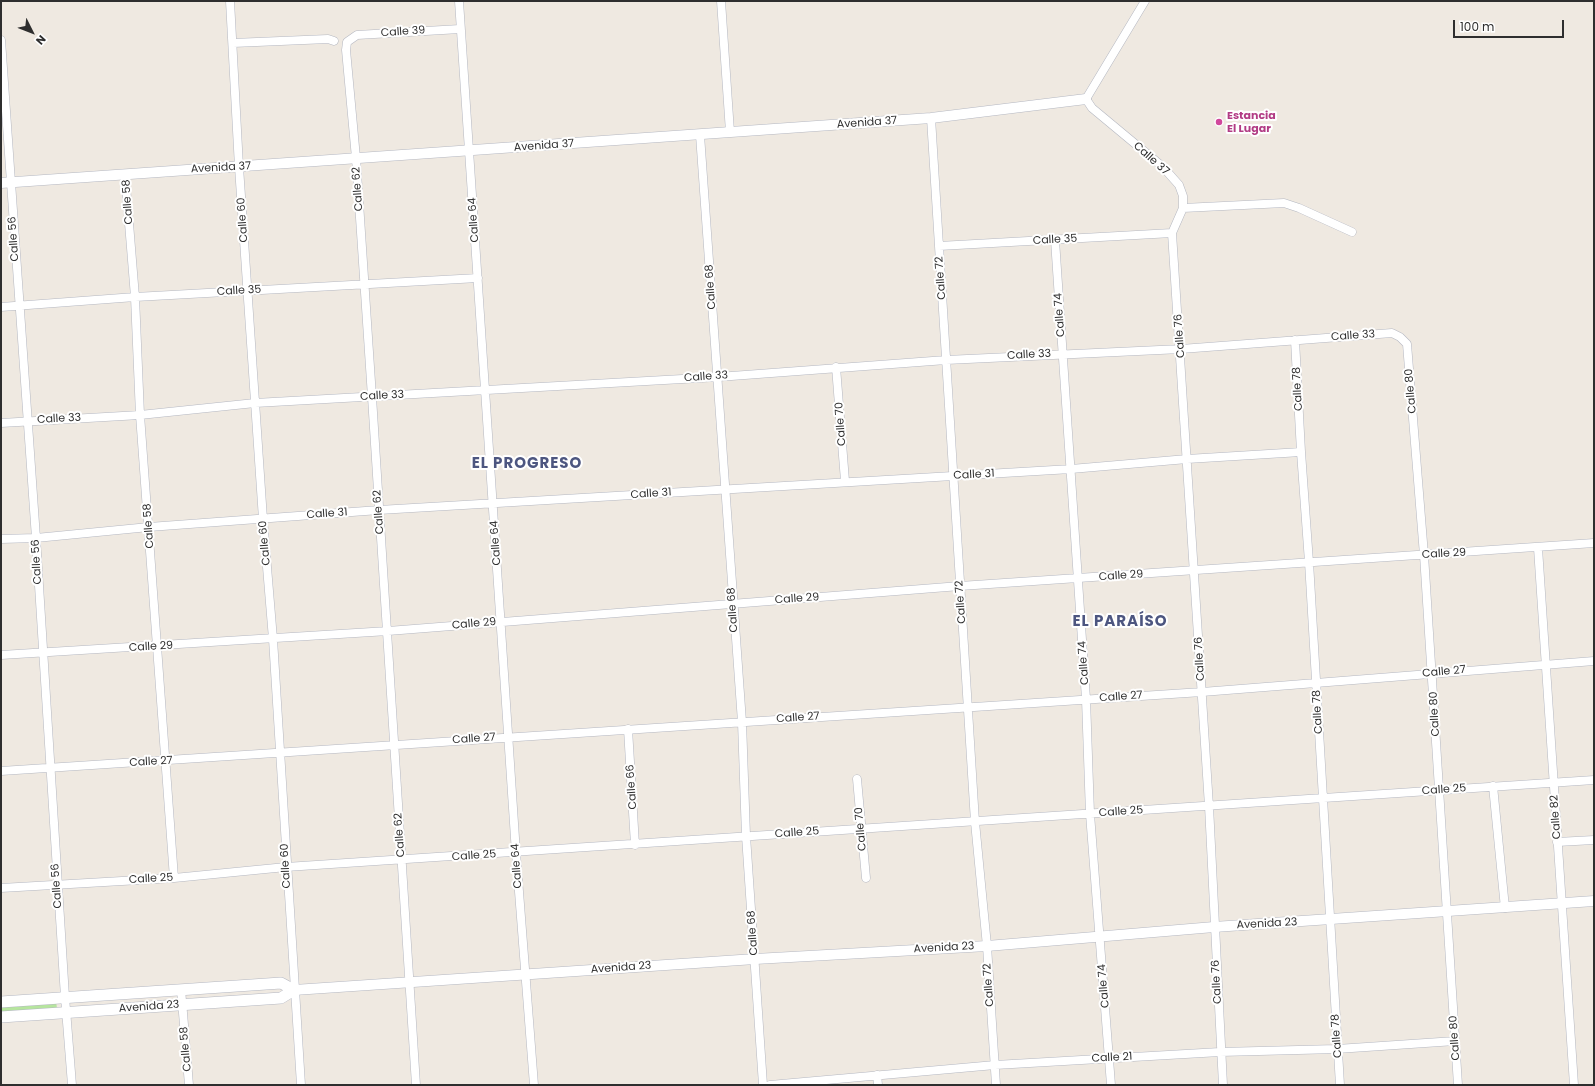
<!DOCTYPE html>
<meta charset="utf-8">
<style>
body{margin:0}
#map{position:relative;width:1595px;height:1086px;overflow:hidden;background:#efe9e1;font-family:Poppins,sans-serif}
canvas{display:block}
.frame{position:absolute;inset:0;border:2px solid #2e2e2e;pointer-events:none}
.north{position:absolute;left:12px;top:12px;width:40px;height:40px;-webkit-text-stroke:3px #fff;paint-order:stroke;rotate:132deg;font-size:11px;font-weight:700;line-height:16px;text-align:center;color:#2e2e2e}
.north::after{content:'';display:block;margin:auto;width:14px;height:18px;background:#2e2e2e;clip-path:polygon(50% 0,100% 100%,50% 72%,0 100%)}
.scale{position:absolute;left:1453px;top:20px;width:111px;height:18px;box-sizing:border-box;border:2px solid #2e2e2e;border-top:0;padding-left:5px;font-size:12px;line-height:14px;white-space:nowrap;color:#2e2e2e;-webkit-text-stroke:3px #fff;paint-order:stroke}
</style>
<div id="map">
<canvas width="1595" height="1086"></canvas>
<div class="frame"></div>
<div class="north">N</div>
<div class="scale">100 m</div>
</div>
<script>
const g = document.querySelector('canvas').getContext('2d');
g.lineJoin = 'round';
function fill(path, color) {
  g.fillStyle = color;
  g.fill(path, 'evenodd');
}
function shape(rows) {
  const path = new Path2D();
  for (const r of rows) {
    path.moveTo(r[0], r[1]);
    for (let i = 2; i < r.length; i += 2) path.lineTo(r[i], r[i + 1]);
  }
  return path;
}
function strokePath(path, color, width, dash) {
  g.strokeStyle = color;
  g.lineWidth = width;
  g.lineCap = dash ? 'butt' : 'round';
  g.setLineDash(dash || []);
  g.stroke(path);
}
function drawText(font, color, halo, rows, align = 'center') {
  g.font = font + ' Poppins,sans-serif';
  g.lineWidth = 4;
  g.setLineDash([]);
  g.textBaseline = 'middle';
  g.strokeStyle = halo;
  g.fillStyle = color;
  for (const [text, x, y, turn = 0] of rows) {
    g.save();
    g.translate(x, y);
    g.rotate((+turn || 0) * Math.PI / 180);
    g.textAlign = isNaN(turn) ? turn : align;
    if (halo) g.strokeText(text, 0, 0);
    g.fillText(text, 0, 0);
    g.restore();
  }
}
const green = shape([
 [56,1002,57,1008,1,1014,1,1005]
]);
const minor = shape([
 [230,1,239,167,263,519,273,639,301,1085],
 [459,1,516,853,534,1085],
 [721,1,730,132],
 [1145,1,1086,99,1092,108,1163,167,1179,185,1183,196,1183,208,1172,233,1209,806,1223,1085],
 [1,40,36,538,65,997,72,1085],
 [233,43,328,39,334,41],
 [931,118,975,822,987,946,996,1085],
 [700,135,742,722,746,836,763,1085],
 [125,174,135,297,140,415,174,878],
 [1183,208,1284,203,1299,208,1352,232],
 [1055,240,1086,699,1090,814,1111,1085],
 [939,246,1172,233],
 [1,307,135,297,478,278],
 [1295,340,1301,452,1309,562,1340,1085],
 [836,367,845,481],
 [1,423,140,415,255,403,718,377,946,360,1181,349,1392,333,1400,337,1407,344,1424,555,1458,1085],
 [1,539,36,538,149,527,379,510,1071,469,1187,459,1301,452],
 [1538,548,1574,1085],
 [1,655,388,631,960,586,1594,543],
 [628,729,635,845],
 [1,771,1202,692,1594,661],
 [857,779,866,878],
 [1493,786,1505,908],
 [1557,842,1594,840],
 [1,888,174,878,286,867,1594,780],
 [181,989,189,1085],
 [877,1075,878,1085],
 [416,1085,372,397,356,158,346,50,347,42,357,35,460,29],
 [770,1085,995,1065,1220,1052,1337,1049,1455,1041]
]);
const tertiary = shape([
 [1,183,931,118,1086,99],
 [294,990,755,959,987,946,1214,927,1594,901]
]);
const secondary = shape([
 [1,1002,281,983,294,990,281,998,1,1017]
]);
const markers = [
 [1219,122,4,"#d1479c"]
];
const streetNames = [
 ["Calle 39",403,32,-4],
 ["Avenida 37",867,123,-4],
 ["Avenida 37",544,146,-4],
 ["Calle 37",1151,159,42],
 ["Avenida 37",221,168,-3],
 ["Calle 62",358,189,-94],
 ["Calle 58",128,202,-94],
 ["Calle 60",243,220,-94],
 ["Calle 64",474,220,-94],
 ["Calle 56",14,239,-94],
 ["Calle 35",1055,240,-3],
 ["Calle 72",941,278,-94],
 ["Calle 68",711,287,-94],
 ["Calle 35",239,291,-3],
 ["Calle 74",1060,315,-94],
 ["Calle 76",1180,336,-94],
 ["Calle 33",1353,336,-4],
 ["Calle 33",1029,355,-3],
 ["Calle 33",706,377,-4],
 ["Calle 78",1298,389,-93],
 ["Calle 80",1411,391,-95],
 ["Calle 33",382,396,-3],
 ["Calle 33",59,419,-3],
 ["Calle 70",841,424,-94],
 ["Calle 31",974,475,-3],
 ["Calle 31",651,494,-4],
 ["Calle 62",379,512,-94],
 ["Calle 31",327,514,-4],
 ["Calle 58",149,526,-94],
 ["Calle 60",265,543,-95],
 ["Calle 64",496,543,-94],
 ["Calle 29",1444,554,-3],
 ["Calle 56",37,562,-93],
 ["Calle 29",1121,576,-4],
 ["Calle 29",797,599,-4],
 ["Calle 72",961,602,-94],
 ["Calle 68",733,610,-94],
 ["Calle 29",474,624,-5],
 ["Calle 29",151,647,-3],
 ["Calle 76",1200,659,-93],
 ["Calle 74",1084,663,-94],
 ["Calle 27",1444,672,-5],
 ["Calle 27",1121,697,-4],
 ["Calle 78",1318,712,-93],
 ["Calle 80",1435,714,-93],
 ["Calle 27",798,718,-4],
 ["Calle 27",474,739,-4],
 ["Calle 27",151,762,-3],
 ["Calle 66",632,787,-94],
 ["Calle 25",1444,790,-4],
 ["Calle 25",1121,812,-4],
 ["Calle 82",1556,817,-94],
 ["Calle 70",861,829,-95],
 ["Calle 25",797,833,-4],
 ["Calle 62",400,835,-94],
 ["Calle 25",474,856,-4],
 ["Calle 60",286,866,-93],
 ["Calle 64",517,866,-94],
 ["Calle 25",151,879,-3],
 ["Calle 56",57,886,-94],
 ["Avenida 23",1267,924,-3],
 ["Calle 68",753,933,-94],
 ["Avenida 23",944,948,-3],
 ["Avenida 23",621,968,-4],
 ["Calle 76",1217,982,-93],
 ["Calle 72",989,985,-94],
 ["Calle 74",1104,986,-95],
 ["Avenida 23",149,1007,-4],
 ["Calle 78",1337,1036,-94],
 ["Calle 80",1455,1038,-94],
 ["Calle 58",186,1049,-95],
 ["Calle 21",1112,1058,-3]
];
const hotelNames = [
 ["Estancia",1227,116],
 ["El Lugar",1227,129]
];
const districtNames = [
 ["EL PROGRESO",527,464],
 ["EL PARAÍSO",1120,622]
];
fill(green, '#b6e59e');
strokePath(minor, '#b4b7c1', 9);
strokePath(tertiary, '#b4b7c1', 11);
strokePath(secondary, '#b4b7c1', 12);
strokePath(minor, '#fff', 8);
strokePath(tertiary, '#fff', 10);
strokePath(secondary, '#fff', 11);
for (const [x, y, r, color] of markers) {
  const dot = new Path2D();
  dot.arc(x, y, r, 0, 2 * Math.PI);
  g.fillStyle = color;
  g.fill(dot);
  strokePath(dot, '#fff', 1.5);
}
drawText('11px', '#2e2e2e', '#fff', streetNames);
drawText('bold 11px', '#b23c85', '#fff', hotelNames, 'left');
g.letterSpacing = '1px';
drawText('bold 15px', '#4d5680', '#fff', districtNames);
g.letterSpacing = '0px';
</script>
